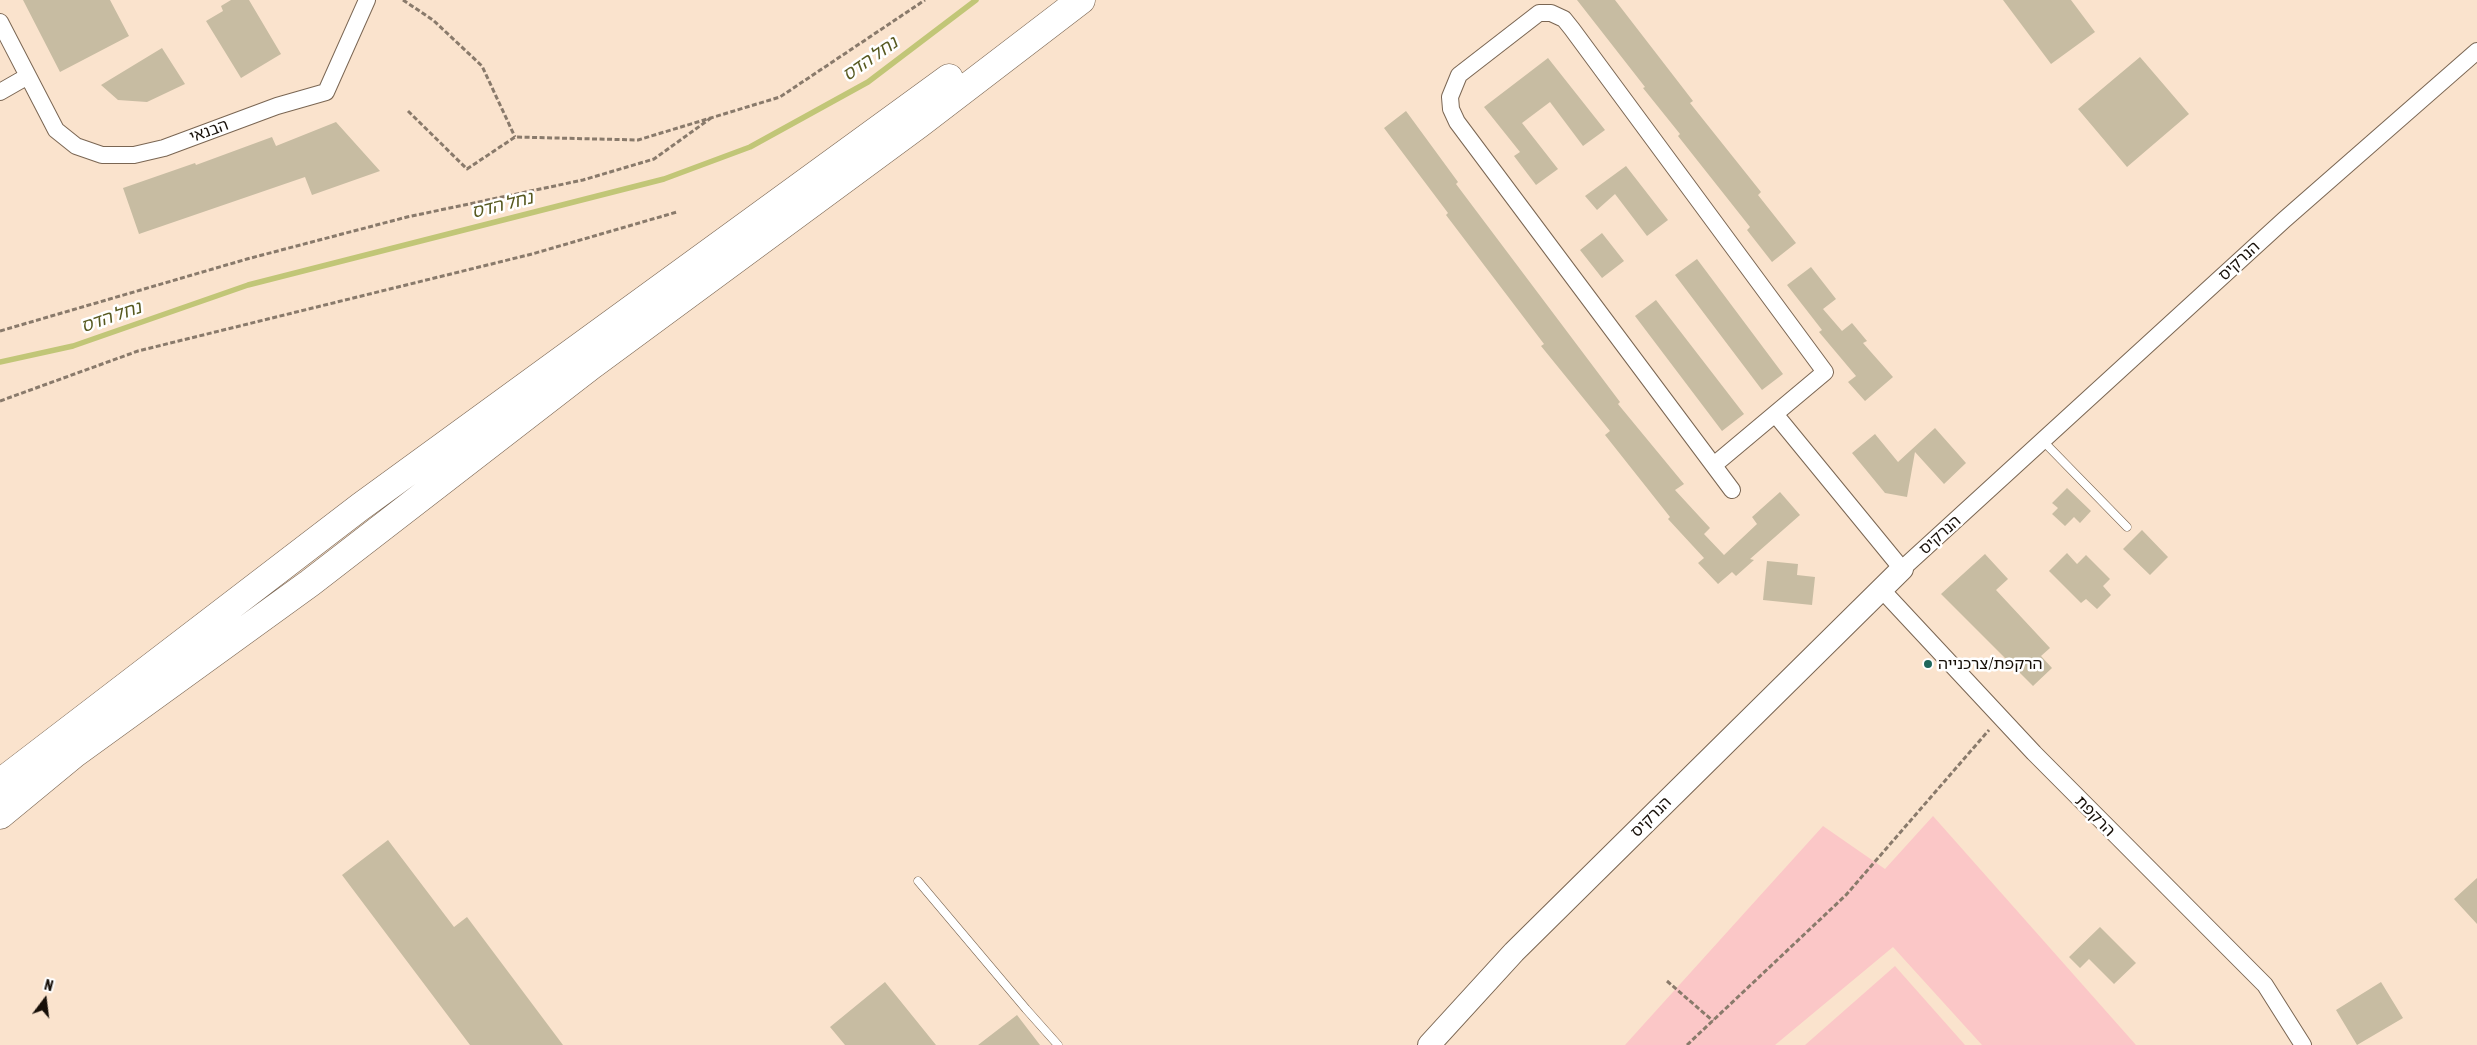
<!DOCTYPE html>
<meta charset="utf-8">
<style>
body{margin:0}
#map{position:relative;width:2477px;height:1045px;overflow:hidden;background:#fae3cd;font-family:"Asap Condensed",sans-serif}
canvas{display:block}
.north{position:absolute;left:20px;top:975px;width:50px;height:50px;-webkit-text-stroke:4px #fff;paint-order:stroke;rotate:15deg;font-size:14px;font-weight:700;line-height:20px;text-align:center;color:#160f08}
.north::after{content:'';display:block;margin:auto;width:18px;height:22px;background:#160f08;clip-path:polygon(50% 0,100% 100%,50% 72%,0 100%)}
</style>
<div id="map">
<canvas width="2477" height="1045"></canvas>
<div class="north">N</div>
</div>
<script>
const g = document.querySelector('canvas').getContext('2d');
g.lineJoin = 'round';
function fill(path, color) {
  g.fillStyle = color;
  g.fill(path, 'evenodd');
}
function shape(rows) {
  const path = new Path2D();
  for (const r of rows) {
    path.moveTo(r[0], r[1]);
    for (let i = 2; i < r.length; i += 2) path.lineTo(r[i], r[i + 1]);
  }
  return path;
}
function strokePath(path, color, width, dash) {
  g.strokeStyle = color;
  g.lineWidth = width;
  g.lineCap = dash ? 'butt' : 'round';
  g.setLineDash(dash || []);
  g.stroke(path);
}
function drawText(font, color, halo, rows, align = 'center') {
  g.font = font + ' "Asap Condensed","Noto Sans Hebrew",sans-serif';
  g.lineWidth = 5;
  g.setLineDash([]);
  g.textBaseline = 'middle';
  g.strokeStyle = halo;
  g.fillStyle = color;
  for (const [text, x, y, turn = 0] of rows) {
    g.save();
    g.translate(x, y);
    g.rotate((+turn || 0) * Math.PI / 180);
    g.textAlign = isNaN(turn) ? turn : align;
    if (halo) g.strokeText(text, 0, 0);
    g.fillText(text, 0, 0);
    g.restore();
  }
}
const green = shape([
 [1933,816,2136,1045,1982,1045,1893,947,1775,1045,1625,1045,1823,826,1885,869],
 [1895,966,1965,1045,1805,1045]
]);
const stream = shape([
 [0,362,73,346,248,285,664,179,750,147,868,82,976,0]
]);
const building = shape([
 [23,0,110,0,129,36,60,72],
 [231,0,249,0,281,54,241,78,206,21,223,11,221,6],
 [1577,0,1615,0,1693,101,1690,103,1761,192,1758,195,1796,243,1772,262,1747,230,1750,227,1678,136,1680,134,1643,88,1645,87],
 [2003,0,2071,0,2095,32,2051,64],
 [162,48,185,84,147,102,118,100,101,85],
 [2140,57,2189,114,2127,167,2078,109],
 [1548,58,1605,130,1583,146,1550,102,1522,123,1558,169,1536,185,1514,156,1520,152,1484,107],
 [1406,111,1458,182,1456,184,1620,402,1618,404,1684,484,1675,490,1710,528,1704,534,1724,555,1757,524,1752,517,1780,492,1800,515,1750,559,1754,560,1736,576,1732,572,1718,584,1698,563,1704,558,1668,519,1670,517,1605,435,1610,431,1541,346,1544,344,1446,215,1448,213,1384,128],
 [336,122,380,171,312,195,305,177,139,234,123,188,195,163,196,165,272,137,276,146],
 [1626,166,1668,220,1647,236,1615,194,1597,210,1585,196],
 [1602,233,1624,261,1602,278,1580,250],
 [1697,259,1783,374,1762,390,1675,275],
 [1811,267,1836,299,1823,309,1842,331,1852,323,1867,341,1863,343,1893,377,1865,401,1848,382,1856,376,1819,332,1822,330,1787,285],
 [1656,300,1744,414,1722,431,1635,316],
 [1935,428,1966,463,1944,484,1915,452,1907,497,1885,493,1852,453,1875,434,1898,462],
 [2067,488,2091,511,2080,523,2074,517,2065,526,2052,514,2058,508,2052,503],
 [2142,530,2168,557,2150,575,2123,549],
 [2067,553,2077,564,2086,555,2110,579,2103,586,2111,595,2097,609,2086,599,2081,603,2049,571],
 [1985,554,2008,579,1996,590,2050,648,2041,656,2052,668,2033,686,1941,594],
 [1767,561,1798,564,1797,575,1815,577,1812,605,1763,600],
 [388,840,454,927,467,917,563,1045,470,1045,342,875],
 [2477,878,2477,924,2454,899],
 [2100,927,2136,963,2114,984,2089,959,2080,968,2069,957],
 [885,982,936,1045,845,1045,830,1027],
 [2381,982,2403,1018,2357,1045,2336,1010],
 [1017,1015,1040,1045,978,1045]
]);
const path = shape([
 [403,0,433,20,482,66,515,137],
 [408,111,467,169,515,137,638,140,780,97,925,0],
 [0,331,247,259,407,217,583,180,654,159,711,118],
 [0,401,138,351,532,254,677,212],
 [1667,981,1713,1021],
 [1687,1045,1846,895,1989,730]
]);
const lane = shape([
 [2043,441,2127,527],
 [918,881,1026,1009,1058,1045]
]);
const street = shape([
 [0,22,28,76,0,92],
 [28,76,56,130,76,146,102,155,134,155,164,148,277,106,326,92,367,0],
 [1775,414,1902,569,2284,220,2477,51],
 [1714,465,1825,372,1572,29,1564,19,1551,13,1539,13,1459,75,1450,97,1451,109,1457,122,1732,490],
 [1882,590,2034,753,2265,985,2303,1045]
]);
const secondary = shape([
 [1429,1045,1514,952,1902,569]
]);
const highway = shape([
 [0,783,360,507,949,78],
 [0,815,74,754,310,583,592,365,919,124,1081,0]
]);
const markers = [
 [1928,664,5,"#1e675c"]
];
const streetNames = [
 ["הבנאי",209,131,-20],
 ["הנרקיס",2239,261,-43],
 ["הנרקיס",1940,535,-42],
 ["הרקפת",2095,816,46],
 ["הנרקיס",1651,817,-45]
];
const poiNames = [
 ["הרקפת/צרכנייה",1938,664]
];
const waterNames = [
 ["נחל הדס",870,59,-35],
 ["נחל הדס",502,205,-14],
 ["נחל הדס",111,317,-19]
];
fill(green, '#fbc7c7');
strokePath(stream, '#c1c677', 5.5);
fill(building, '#c7bca2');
strokePath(lane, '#7a6653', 9);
strokePath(street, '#7a6653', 18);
strokePath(secondary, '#7a6653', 24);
strokePath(highway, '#7a6653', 29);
strokePath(path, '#897a6b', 3, [5, 2.5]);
strokePath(lane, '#fff', 8);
strokePath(street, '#fff', 16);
strokePath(secondary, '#fff', 22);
strokePath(highway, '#fff', 28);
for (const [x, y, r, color] of markers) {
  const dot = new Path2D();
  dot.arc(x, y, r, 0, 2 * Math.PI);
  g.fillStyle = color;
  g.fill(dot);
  strokePath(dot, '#fff', 2);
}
drawText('16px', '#160f08', '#fff', streetNames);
drawText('16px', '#160f08', '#fff', poiNames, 'left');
drawText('italic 18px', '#575920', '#fff', waterNames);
</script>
